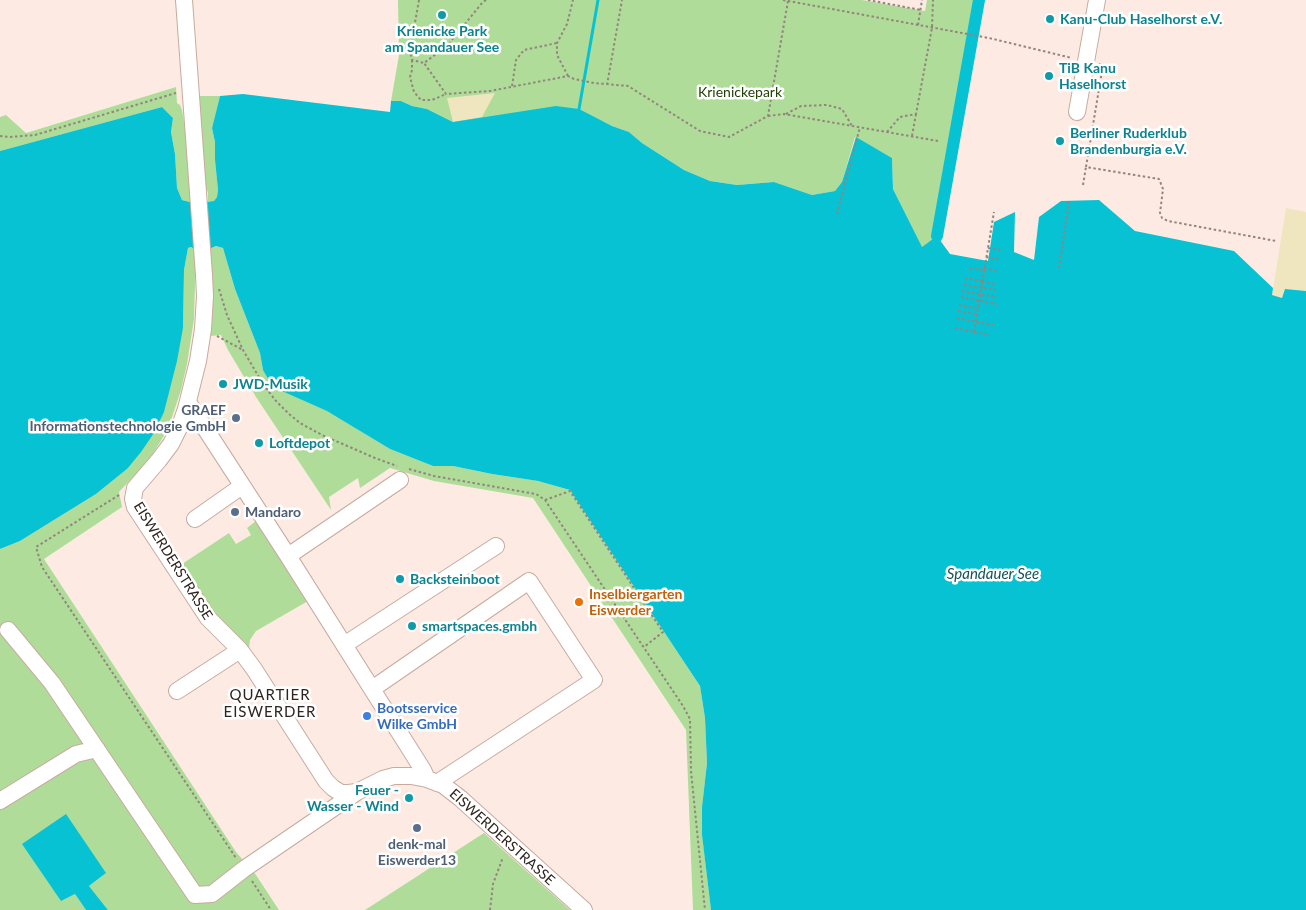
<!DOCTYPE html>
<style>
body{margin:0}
canvas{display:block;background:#fdebe3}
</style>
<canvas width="1306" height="910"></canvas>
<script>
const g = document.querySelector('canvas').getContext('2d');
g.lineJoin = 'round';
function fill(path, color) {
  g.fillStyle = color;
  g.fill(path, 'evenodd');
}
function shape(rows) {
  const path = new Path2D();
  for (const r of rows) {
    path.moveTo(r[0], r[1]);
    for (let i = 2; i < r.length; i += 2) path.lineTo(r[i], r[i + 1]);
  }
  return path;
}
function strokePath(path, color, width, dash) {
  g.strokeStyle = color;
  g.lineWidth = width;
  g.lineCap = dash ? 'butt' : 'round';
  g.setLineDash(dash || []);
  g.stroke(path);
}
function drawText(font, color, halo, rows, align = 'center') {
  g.font = font + ' Lato,sans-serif';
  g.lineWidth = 5;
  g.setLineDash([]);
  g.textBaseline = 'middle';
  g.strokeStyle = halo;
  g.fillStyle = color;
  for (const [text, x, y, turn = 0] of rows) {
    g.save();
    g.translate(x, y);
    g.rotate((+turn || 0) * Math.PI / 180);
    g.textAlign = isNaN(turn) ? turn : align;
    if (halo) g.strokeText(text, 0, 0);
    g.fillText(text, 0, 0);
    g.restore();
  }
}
const green = shape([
 [398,0,862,0,925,11,927,0,979,0,937,236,922,248,893,189,892,158,855,137,842,182,835,191,812,195,774,182,737,185,710,181,684,170,642,143,629,132,612,126,602,121,453,122,427,109,412,106,401,101,391,101,399,55],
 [176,87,177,103,180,105,182,110,185,127,191,202,182,200,177,188,175,154,171,132,173,118,162,107,0,151,0,117,6,115,26,133],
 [199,96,220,96,212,128,215,142,215,160,218,190,217,197,214,201,208,201,208,193,204,181],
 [216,246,223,248,235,289,260,353,263,370,301,399,328,411,390,449,433,466,453,466,492,474,538,481,570,490,700,686,705,718,707,763,702,807,702,834,711,910,693,910,686,730,533,498,434,481,390,468,360,488,358,478,329,497,331,510,256,397,228,350,221,335,211,336,213,300,208,253,211,253,209,249],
 [191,247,196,250,194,319,187,364,181,390,169,426,162,439,148,461,119,492,122,507,44,559,236,852,256,875,279,910,108,910,89,886,106,873,61,901,75,894,86,910,0,910,0,549,20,541,96,494,127,469,183,328,184,270,188,248],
 [256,521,308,601,256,631,250,640,249,649,214,613,182,564,229,533,236,544,251,535,247,528],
 [484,833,570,910,365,910,470,842]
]);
const sand = shape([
 [495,93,482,117,453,122,447,98],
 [1286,208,1306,212,1306,291,1285,289,1282,298,1272,295]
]);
const water = shape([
 [243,94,390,112,391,101,401,101,412,106,427,109,453,122,556,106,579,109,612,126,629,132,642,143,684,170,710,181,737,185,774,182,812,195,835,191,842,182,856,137,892,158,893,189,922,247,937,236,950,254,988,261,994,222,1015,212,1014,252,1034,260,1039,217,1061,201,1099,200,1135,231,1234,251,1273,288,1272,295,1282,298,1285,289,1306,291,1306,910,711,910,702,835,702,807,707,763,705,718,700,686,570,490,538,481,492,474,453,466,433,466,390,449,327,411,273,387,263,370,260,353,235,289,223,248,216,246,209,249,196,250,191,247,188,248,184,270,183,328,177,361,164,412,154,433,141,452,127,469,96,494,20,541,0,549,0,151,162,107,173,118,171,132,175,154,177,188,182,200,194,203,214,201,217,197,218,190,215,160,215,142,212,128,220,96],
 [66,814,106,873,89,886,108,910,86,910,75,894,61,901,22,844]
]);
const stream = shape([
 [579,109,598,0]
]);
const canal = shape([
 [937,236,979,0]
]);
const path = shape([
 [419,0,410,51,412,60,424,63],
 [486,0,482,3,447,46,424,63,446,94,490,91,568,76,574,79,594,83,628,86,700,131,729,137,768,116,788,1],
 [783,0,989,38,1072,58],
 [868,0,921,10],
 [918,25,922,0],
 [412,60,412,70,410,77,414,92,421,100,432,100,446,94],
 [1099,64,1103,65,1086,167,1159,179,1163,189,1160,213,1162,218,1168,221,1276,241],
 [568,76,557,55,557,43,567,24,573,0],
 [607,85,622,0],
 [512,86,516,60,524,50,557,43],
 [786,114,801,106,827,105,842,109,852,126],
 [768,116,784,114,938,141],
 [887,132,900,117,916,114,932,28,933,0],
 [0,136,10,137,35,135,176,93],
 [912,136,916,114],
 [1083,185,1086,167],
 [837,214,860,127],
 [988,248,1001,250],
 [986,257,1000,260],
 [970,268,983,270],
 [984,268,998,271],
 [1059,268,1069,201],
 [965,278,982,281],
 [982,282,996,284],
 [964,285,997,290],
 [219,289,227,315,243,350,263,384,276,401,289,414,300,423,322,435,375,458,397,466],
 [962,291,997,297],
 [961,297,997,304],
 [959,305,977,308],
 [958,311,976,314],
 [957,318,993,325],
 [955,328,974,332,994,212],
 [974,332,990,335],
 [217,336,243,350],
 [409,469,434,476,530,493,536,494,545,500,683,706,690,719,691,771,705,910],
 [119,495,36,547,42,567,236,858],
 [545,500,570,491,663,632,644,647],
 [252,881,271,910],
 [490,910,493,884,503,857]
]);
const minor = shape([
 [184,0,204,275,205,296,203,329,198,361,186,409,180,426,171,444,159,460,135,488,133,499,135,507,208,618,240,650,254,669,326,781,333,788,341,793,348,793,357,792,383,779,394,776,411,776,427,779,443,785,460,798,584,910],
 [1077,112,1097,0],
 [188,402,288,556,423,770,427,779],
 [195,519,242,486],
 [288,556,400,480],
 [8,630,52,683,195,895,212,894,244,869,357,792],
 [344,645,496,546],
 [372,689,529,581,594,680,437,783],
 [177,691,240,650],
 [0,801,76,754,97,749]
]);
const markers = [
 [442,15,5,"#0f9aa8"],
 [1050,19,5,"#0f9aa8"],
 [1049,76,5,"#0f9aa8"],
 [1060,141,5,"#0f9aa8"],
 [223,384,5,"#0f9aa8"],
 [236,418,5,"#5c6f8a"],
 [259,443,5,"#0f9aa8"],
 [235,512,5,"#5c6f8a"],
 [400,579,5,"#0f9aa8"],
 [579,602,5,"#e8710a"],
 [412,626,5,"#0f9aa8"],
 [367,716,5,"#3f7fe0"],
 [409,798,5,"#0f9aa8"],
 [417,828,5,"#5c6f8a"]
];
const cultureNames = [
 ["Kanu-Club Haselhorst e.V.",1060,19],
 ["Krienicke Park",442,31,"center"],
 ["am Spandauer See",442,47,"center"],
 ["TiB Kanu",1059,68],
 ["Haselhorst",1059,84],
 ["Berliner Ruderklub",1070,133],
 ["Brandenburgia e.V.",1070,149],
 ["JWD-Musik",233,384],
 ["Loftdepot",269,443],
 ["Backsteinboot",410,579],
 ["smartspaces.gmbh",422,626],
 ["Feuer -",399,790,"right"],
 ["Wasser - Wind",399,806,"right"]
];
const parkNames = [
 ["Krienickepark",740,92]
];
const serviceNames = [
 ["GRAEF",226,410],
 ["Informationstechnologie GmbH",226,426],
 ["Mandaro",245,512,"left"],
 ["denk-mal",417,844,"center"],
 ["Eiswerder13",417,860,"center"]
];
const streetNames = [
 ["EISWERDERSTRASSE",173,561,58],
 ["EISWERDERSTRASSE",502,837,42]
];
const foodNames = [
 ["Inselbiergarten",589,594],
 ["Eiswerder",589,610]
];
const shopNames = [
 ["Bootsservice",377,708],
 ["Wilke GmbH",377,724]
];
const waterNames = [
 ["Spandauer See",993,574]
];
const neighbourhoodNames = [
 ["QUARTIER",270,695],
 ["EISWERDER",270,712]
];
fill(green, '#afdd99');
fill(sand, '#efe6c0');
fill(water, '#07c2d3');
strokePath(stream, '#07c2d3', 3);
strokePath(canal, '#07c2d3', 12);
strokePath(minor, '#c7ab9e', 18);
strokePath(path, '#93847e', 2, [2.5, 2.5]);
strokePath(minor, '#fff', 16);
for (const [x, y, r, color] of markers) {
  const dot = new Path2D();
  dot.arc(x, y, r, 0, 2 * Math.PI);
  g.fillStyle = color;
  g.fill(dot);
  strokePath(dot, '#fff', 2);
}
drawText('bold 14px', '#0d838f', '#fff', cultureNames, 'left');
drawText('14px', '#204206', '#fff', parkNames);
drawText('bold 14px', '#4e5e75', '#fff', serviceNames, 'right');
drawText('14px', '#2f241f', '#fff', streetNames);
drawText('bold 14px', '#c56008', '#fff', foodNames, 'left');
drawText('bold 14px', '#366cbe', '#fff', shopNames, 'left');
drawText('italic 15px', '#125259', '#fff', waterNames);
g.letterSpacing = '1px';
drawText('15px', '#2f241f', '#fff', neighbourhoodNames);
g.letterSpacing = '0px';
</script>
